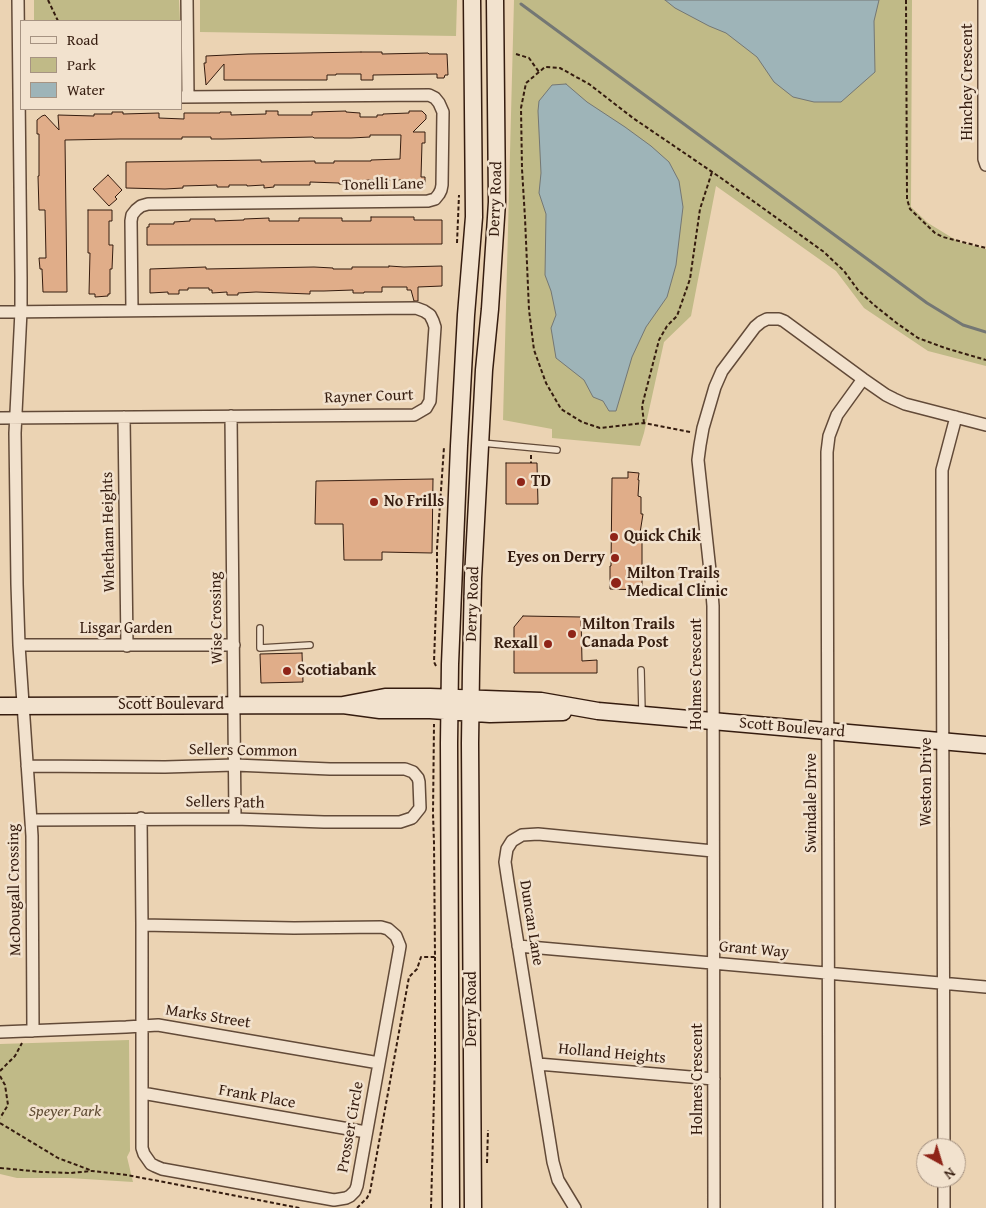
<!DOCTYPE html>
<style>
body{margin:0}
#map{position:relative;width:986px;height:1208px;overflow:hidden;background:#ebd3b3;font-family:"Gentium Book Plus",serif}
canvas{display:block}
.legend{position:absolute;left:20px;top:20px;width:162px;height:90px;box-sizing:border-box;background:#f2e2ce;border:1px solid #a69382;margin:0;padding:6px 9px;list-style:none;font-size:15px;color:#351c0f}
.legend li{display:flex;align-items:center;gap:10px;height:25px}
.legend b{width:25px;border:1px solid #a69382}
.north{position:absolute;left:916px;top:1138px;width:50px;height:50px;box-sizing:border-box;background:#f2e2ce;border:1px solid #a69382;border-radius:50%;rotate:141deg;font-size:14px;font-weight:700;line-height:20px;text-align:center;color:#351c0f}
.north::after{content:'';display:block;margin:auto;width:18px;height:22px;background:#8f2418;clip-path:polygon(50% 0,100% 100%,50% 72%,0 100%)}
</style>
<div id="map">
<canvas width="986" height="1208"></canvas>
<ul class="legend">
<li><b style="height:6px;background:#f2e2ce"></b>Road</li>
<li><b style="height:14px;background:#c0ba87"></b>Park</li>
<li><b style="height:14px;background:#9eb4b8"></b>Water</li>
</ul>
<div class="north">N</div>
</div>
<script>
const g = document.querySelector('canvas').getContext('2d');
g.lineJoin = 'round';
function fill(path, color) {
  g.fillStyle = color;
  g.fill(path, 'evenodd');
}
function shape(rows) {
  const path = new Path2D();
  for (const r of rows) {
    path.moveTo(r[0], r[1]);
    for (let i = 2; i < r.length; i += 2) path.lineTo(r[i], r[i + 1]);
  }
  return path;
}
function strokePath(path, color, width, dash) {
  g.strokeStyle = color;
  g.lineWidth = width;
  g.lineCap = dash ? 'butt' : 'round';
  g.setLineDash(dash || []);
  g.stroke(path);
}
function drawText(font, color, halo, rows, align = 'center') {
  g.font = font + ' "Gentium Book Plus",serif';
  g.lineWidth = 5;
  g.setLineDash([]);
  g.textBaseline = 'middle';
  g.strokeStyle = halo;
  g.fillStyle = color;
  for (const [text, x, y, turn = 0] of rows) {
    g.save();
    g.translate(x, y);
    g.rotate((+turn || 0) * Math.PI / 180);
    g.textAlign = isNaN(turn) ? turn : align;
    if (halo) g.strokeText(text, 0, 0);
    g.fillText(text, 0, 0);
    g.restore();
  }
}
const green = shape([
 [34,0,179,0,180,21,34,21],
 [200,0,457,0,456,36,200,32],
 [514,0,912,0,911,207,928,223,959,242,986,249,986,366,928,351,864,308,836,271,716,186,691,316,664,342,644,433,640,446,552,438,552,429,503,420],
 [129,1040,130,1151,127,1157,133,1182,69,1178,17,1178,0,1174,0,1044]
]);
const water = shape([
 [665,0,879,0,874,21,875,72,841,102,814,102,793,97,774,82,757,57,726,33,709,26,675,8,665,0],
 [566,84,587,102,625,127,651,146,669,162,679,181,683,207,676,265,667,297,646,327,632,357,616,411,609,411,603,401,593,397,584,380,556,358,551,328,556,315,551,291,545,275,546,214,539,193,541,173,538,111,539,101,552,85,566,84]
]);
const stream = shape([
 [521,4,927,303,963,325,986,332]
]);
const building = shape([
 [361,52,382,52,382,54,428,53,429,54,447,54,448,75,445,75,444,78,437,78,437,74,373,75,373,80,361,80,361,74,336,74,336,75,327,75,327,80,224,80,224,64,206,85,204,63,206,63,206,56,248,54,361,52],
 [266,111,278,111,278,115,312,115,312,112,346,111,346,112,360,113,360,117,377,117,377,115,383,115,383,114,409,113,409,111,422,111,426,115,426,119,413,132,425,132,425,143,422,143,421,177,425,177,425,185,401,185,401,180,369,180,361,181,361,184,339,184,339,183,310,182,310,185,274,185,274,187,264,188,264,185,247,186,247,185,229,185,229,187,217,187,217,185,183,186,183,188,165,189,126,188,126,162,261,160,261,162,315,161,315,163,334,163,334,161,371,161,371,160,400,159,401,135,370,135,370,137,351,138,314,138,313,137,223,139,211,139,211,137,182,137,182,139,120,139,65,140,67,292,43,292,42,269,40,269,39,258,46,258,45,210,39,210,38,176,39,176,39,134,37,134,37,120,42,116,45,115,59,130,58,115,94,116,94,114,112,114,112,112,123,112,123,114,159,113,159,118,184,119,184,113,220,113,220,112,231,112,231,115,266,114,266,111],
 [108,175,122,190,115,197,117,199,109,206,93,189,108,175],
 [88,210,112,210,112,221,109,221,109,245,113,245,112,269,110,269,110,294,108,294,108,296,95,297,95,294,89,294,90,253,88,253,88,210],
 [371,217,414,217,414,220,442,220,442,244,147,245,147,227,149,227,149,224,174,224,174,222,190,221,190,219,215,219,215,221,244,220,244,219,269,218,269,221,299,221,299,218,342,218,342,221,371,221,371,217],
 [389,266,404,267,442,266,442,286,418,287,418,301,414,301,411,290,407,290,407,287,382,287,382,292,364,292,364,293,353,293,353,290,324,291,310,291,310,294,256,292,238,293,238,295,227,295,227,292,212,293,212,290,209,290,209,288,188,288,188,290,179,290,179,294,168,294,168,292,150,293,150,269,206,267,206,269,314,267,333,268,333,269,352,269,352,267,389,267,389,266],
 [506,463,537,463,538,504,506,504,506,463],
 [628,472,639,473,638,480,639,480,638,496,641,497,641,514,643,514,640,533,642,534,642,590,610,589,610,566,611,566,612,478,628,478,628,472],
 [433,479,432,553,382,552,382,560,344,560,343,524,315,524,316,481,433,479],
 [523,616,581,617,582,661,597,660,597,673,514,673,514,627,523,616],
 [302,653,303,682,261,683,260,654,302,653]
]);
const path = shape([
 [48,0,58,21],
 [906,0,907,199,910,209,935,233,943,237,986,248],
 [516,54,529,58,539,72],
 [457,243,459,195],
 [644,423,642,406,659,340,667,326,677,316,690,279,700,209,712,172],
 [690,432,644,423,600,428,582,422,561,409,546,383,534,350,529,310,525,218,522,169,521,108,526,83,545,67,560,68,589,84,633,118,721,178,824,252,844,271,858,290,874,305,898,324,918,338,945,348,986,360],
 [531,455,531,463],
 [436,666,434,662,437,578,437,548,444,447],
 [0,1071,15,1056,22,1043],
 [0,1076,5,1085,8,1105,0,1118],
 [0,1123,58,1158,90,1170],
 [487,1163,488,1130],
 [0,1168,42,1172,71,1173,92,1171,127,1175,300,1208],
 [357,1208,367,1198,370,1192,409,977,417,969,421,957,435,957,434,843,433,814,434,724],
 [431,1208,435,1061,435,957]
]);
const lane = shape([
 [482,443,557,450],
 [260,628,260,648,310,645],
 [641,670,642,713]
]);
const street = shape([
 [18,0,21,277,21,311,15,433,17,584,19,645,32,836,33,1031],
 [187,0,188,97],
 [984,0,984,159,986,165],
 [132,310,131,221,132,215,136,210,141,206,148,204,428,201,435,199,439,194,441,190,442,185,443,112,439,103,435,98,429,95,181,97],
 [0,312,416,308,424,311,430,315,433,321,435,327,430,401,426,408,414,415,0,418],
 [231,416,235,819],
 [124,417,127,646],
 [19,645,234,645],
 [27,766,165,767,235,765,330,769,405,769,413,772,418,778,419,782,420,808,412,818,400,822,324,822,235,819,31,820],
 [141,818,142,925,142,1148,144,1154,151,1164,155,1166,162,1169,334,1200,346,1198,350,1196,355,1191,357,1186,399,952,400,946,396,936,388,929,381,927,294,928,142,925],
 [518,946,986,987],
 [0,1032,126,1027,158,1025,379,1063],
 [538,1064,714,1079],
 [142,1093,366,1132],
 [944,1148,942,482,942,470,956,417],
 [944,1178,944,1208],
 [575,1208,558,1180,553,1162,508,882,505,862,507,849,512,841,522,835,538,834,713,851],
 [714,1208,713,606,711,580,698,460,700,445,703,428,715,387,722,371,755,327,761,322,767,319,779,319,784,321,863,379,886,395,894,399,905,404,986,425],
 [829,1208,827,452,829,436,837,415,863,379]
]);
const secondary = shape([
 [343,705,385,697,430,697,541,701,598,711,986,745],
 [0,706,343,705,380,710,430,710,490,714,563,712],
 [451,1208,449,743,450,664,459,446,466,315,474,217,472,0],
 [473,1208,470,743,471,671,473,578,484,370,490,309,497,202,495,0]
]);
const markers = [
 [521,482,5,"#8f2418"],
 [374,502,5,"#8f2418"],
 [614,537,5,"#8f2418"],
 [615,558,5,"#8f2418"],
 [616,583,6,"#8f2418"],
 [572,634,5,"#8f2418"],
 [548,644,5,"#8f2418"],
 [287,671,5,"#8f2418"]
];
const streetNames = [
 ["Hinchey Crescent",968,82,-90],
 ["Tonelli Lane",383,185,-1],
 ["Derry Road",496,199,-88],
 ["Rayner Court",369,397,-2],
 ["Whetham Heights",109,532,-91],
 ["Derry Road",473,604,-88],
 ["Wise Crossing",217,618,-91],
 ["Lisgar Garden",126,629],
 ["Holmes Crescent",697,674,-90],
 ["Scott Boulevard",171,705],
 ["Scott Boulevard",792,728,5],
 ["Sellers Common",243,751,1],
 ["Weston Drive",927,782,-90],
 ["Sellers Path",225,803,1],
 ["Swindale Drive",812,803,-90],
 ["McDougall Crossing",15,890,-91],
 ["Duncan Lane",531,923,81],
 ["Grant Way",754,950,5],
 ["Derry Road",472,1009,-90],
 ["Marks Street",208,1017,9],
 ["Holland Heights",612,1054,5],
 ["Holmes Crescent",698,1079,-90],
 ["Frank Place",257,1097,10],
 ["Prosser Circle",351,1127,-80]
];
const poiNames = [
 ["TD",531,482],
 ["No Frills",384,502],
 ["Quick Chik",624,537],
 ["Eyes on Derry",605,558,"right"],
 ["Milton Trails",627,574],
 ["Medical Clinic",627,592],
 ["Milton Trails",582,625],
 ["Canada Post",582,643],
 ["Rexall",538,644,"right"],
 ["Scotiabank",297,671]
];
const parkNames = [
 ["Speyer Park",65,1112]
];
fill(green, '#c0ba87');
fill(water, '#9eb4b8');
strokePath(water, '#747774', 1);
strokePath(stream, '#747774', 3);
fill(building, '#e0ad89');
strokePath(building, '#351c0f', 1);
strokePath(lane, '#624a38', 8);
strokePath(street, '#624a38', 14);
strokePath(secondary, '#351c0f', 19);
strokePath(path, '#351c0f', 2, [4, 2.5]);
strokePath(lane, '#f2e2ce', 5.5);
strokePath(street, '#f2e2ce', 11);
strokePath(secondary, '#f2e2ce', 16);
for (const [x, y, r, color] of markers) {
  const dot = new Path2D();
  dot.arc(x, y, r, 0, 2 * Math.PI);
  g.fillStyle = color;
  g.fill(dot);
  strokePath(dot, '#f2e2ce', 2);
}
drawText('16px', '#351c0f', '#f2e2ce', streetNames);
drawText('bold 16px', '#351c0f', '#f2e2ce', poiNames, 'left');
drawText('italic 16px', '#5f4b33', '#f2e2ce', parkNames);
</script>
